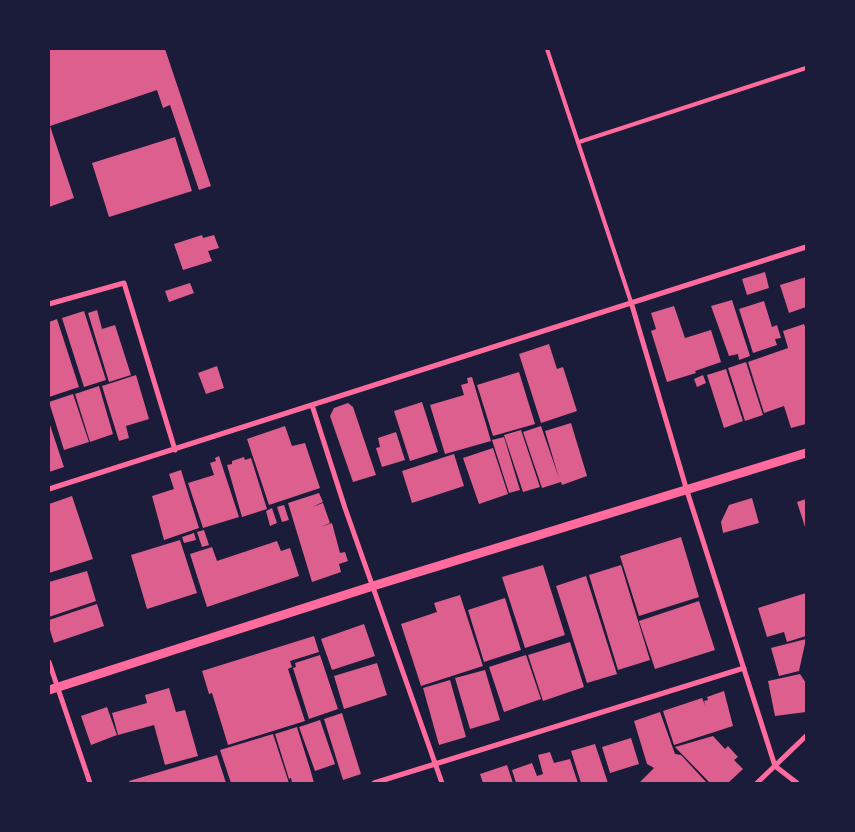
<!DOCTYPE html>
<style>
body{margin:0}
#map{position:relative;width:855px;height:832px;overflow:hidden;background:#1b1b3a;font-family:"Noto Sans",sans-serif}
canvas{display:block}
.frame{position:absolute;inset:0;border:50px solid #1b1b3a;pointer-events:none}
</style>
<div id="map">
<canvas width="855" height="832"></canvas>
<div class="frame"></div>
</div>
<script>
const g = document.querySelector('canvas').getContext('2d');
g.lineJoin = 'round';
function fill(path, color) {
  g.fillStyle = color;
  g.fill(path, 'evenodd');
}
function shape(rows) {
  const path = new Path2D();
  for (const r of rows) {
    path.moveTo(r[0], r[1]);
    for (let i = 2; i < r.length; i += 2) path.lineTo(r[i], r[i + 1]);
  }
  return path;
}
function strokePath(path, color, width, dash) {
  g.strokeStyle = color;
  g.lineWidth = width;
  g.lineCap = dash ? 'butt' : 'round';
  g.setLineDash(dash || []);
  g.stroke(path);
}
const building = shape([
 [49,49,165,49,211,186,199,190,170,105,163,108,157,90,50,126,74,198,49,207],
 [175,137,192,191,109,217,92,163],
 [202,235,203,238,214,235,219,248,208,251,212,261,183,270,174,244],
 [765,272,769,288,747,295,742,279],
 [806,277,806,307,789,313,780,285],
 [190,283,194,293,169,302,165,291],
 [732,300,750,356,739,360,738,354,729,356,711,306],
 [764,301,772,327,777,325,781,338,775,339,777,345,753,353,739,309],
 [674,306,685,338,711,330,721,362,695,371,696,373,667,382,651,331,656,329,651,313],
 [97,310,102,329,115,325,131,375,109,382,88,313],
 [84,311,106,380,84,387,62,318],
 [57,319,79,387,49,397,49,322],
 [804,324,806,330,806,424,791,428,784,406,764,413,748,362,788,348,783,331],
 [549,344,557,369,563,367,577,411,541,423,519,354],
 [746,362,763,415,745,421,728,368],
 [217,366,224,388,206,394,198,373],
 [726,369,743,421,724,428,707,375],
 [519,372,535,424,493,436,477,385],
 [136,375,149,419,126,426,129,438,119,441,102,386],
 [703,375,706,383,697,387,694,379],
 [472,377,491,441,445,454,430,405,464,395,461,385,468,383,467,378],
 [99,386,113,434,90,442,75,394],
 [73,394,89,442,64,450,49,402],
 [422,402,438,452,410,461,394,411],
 [348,403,353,407,376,475,353,482,330,416,334,408],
 [49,422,64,467,49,472],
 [571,423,587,476,562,485,561,482,542,488,523,432,541,426,559,478,545,431],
 [285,426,292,446,305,443,320,488,269,505,247,439],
 [521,430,540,487,523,492,504,435],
 [396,432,405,460,382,467,376,448,380,447,378,438],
 [504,437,520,490,509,493,492,440],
 [493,448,508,494,479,504,463,458],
 [454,454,464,486,412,503,402,471],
 [219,456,239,517,203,528,188,483,214,475,210,463,216,461,215,458],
 [244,457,245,460,251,458,267,509,242,517,227,465,232,464,232,461],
 [181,470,199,528,164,540,152,496,174,489,169,474],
 [319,493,323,502,312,507,323,503,330,523,321,527,332,523,340,553,345,552,348,561,339,564,341,572,312,582,288,503],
 [72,496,93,559,49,573,49,504],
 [752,498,759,523,723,533,721,522,729,505],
 [806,499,806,530,797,502],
 [284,505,289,520,282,522,277,507],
 [272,508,277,523,270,526,266,511],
 [204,530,209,545,202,547,197,532],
 [194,533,196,540,184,543,182,537],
 [681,537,699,597,639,616,620,556],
 [180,540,197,593,147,609,131,555],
 [277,541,281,551,290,548,299,576,207,607,190,554,212,547,217,561],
 [543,565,565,635,525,648,502,577],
 [621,565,650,660,618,670,589,575],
 [87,571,96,601,49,617,49,582],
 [586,576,617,674,587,683,556,586],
 [806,593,806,636,787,642,784,632,767,637,758,608],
 [460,595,483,666,421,686,401,624,437,612,434,603],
 [505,598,521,650,484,662,468,610],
 [699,601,715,650,655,669,639,621],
 [97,604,104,626,54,643,49,627,49,620],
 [364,624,375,656,332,670,321,639],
 [314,636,319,652,290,661,292,667,288,669,305,721,228,745,212,693,209,694,202,671],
 [806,639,799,671,779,676,771,648],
 [570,642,584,687,543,701,528,655],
 [320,655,338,709,309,719,293,668,296,667,295,663],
 [526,655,541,699,504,712,489,667],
 [377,663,387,695,344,709,334,676],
 [485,670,500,720,470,729,455,678],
 [800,674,806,683,806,712,775,716,768,681],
 [450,680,466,737,439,745,423,688],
 [169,688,176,712,185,710,198,756,165,765,154,725,118,735,112,713,147,703,145,695],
 [724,691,733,726,674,745,663,711,702,698,706,707,704,701,708,700,707,697],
 [107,707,117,735,91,745,81,716],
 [660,712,675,754,681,755,707,783,639,783,654,768,647,764,634,721],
 [342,713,361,774,343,780,324,719],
 [320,720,335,764,315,771,299,727],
 [297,727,311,772,314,783,292,783,291,778,289,779,275,734],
 [273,734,289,783,231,783,220,750],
 [713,736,725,749,728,746,738,757,734,760,743,769,728,783,710,783,675,747],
 [631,738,639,764,610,773,602,747],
 [595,744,608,783,581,783,571,751],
 [550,752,554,763,570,759,578,783,516,783,512,770,532,763,537,776,543,774,538,755],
 [217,755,226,783,130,783,129,781],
 [507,765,513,783,483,783,480,774]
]);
const service = shape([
 [547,49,631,302],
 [579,142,806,68]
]);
const minor = shape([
 [631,302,687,491,775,766,797,783],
 [49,304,124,283,175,450],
 [312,405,345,508,442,783],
 [49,489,806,247],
 [49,662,90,783],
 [374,783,744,668],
 [757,783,806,736]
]);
const tertiary = shape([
 [49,690,373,586,806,453]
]);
fill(building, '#dd5f8e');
strokePath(service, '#ff6b9d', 4);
strokePath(minor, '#ff6b9d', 5);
strokePath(tertiary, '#ff6b9d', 9);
</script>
